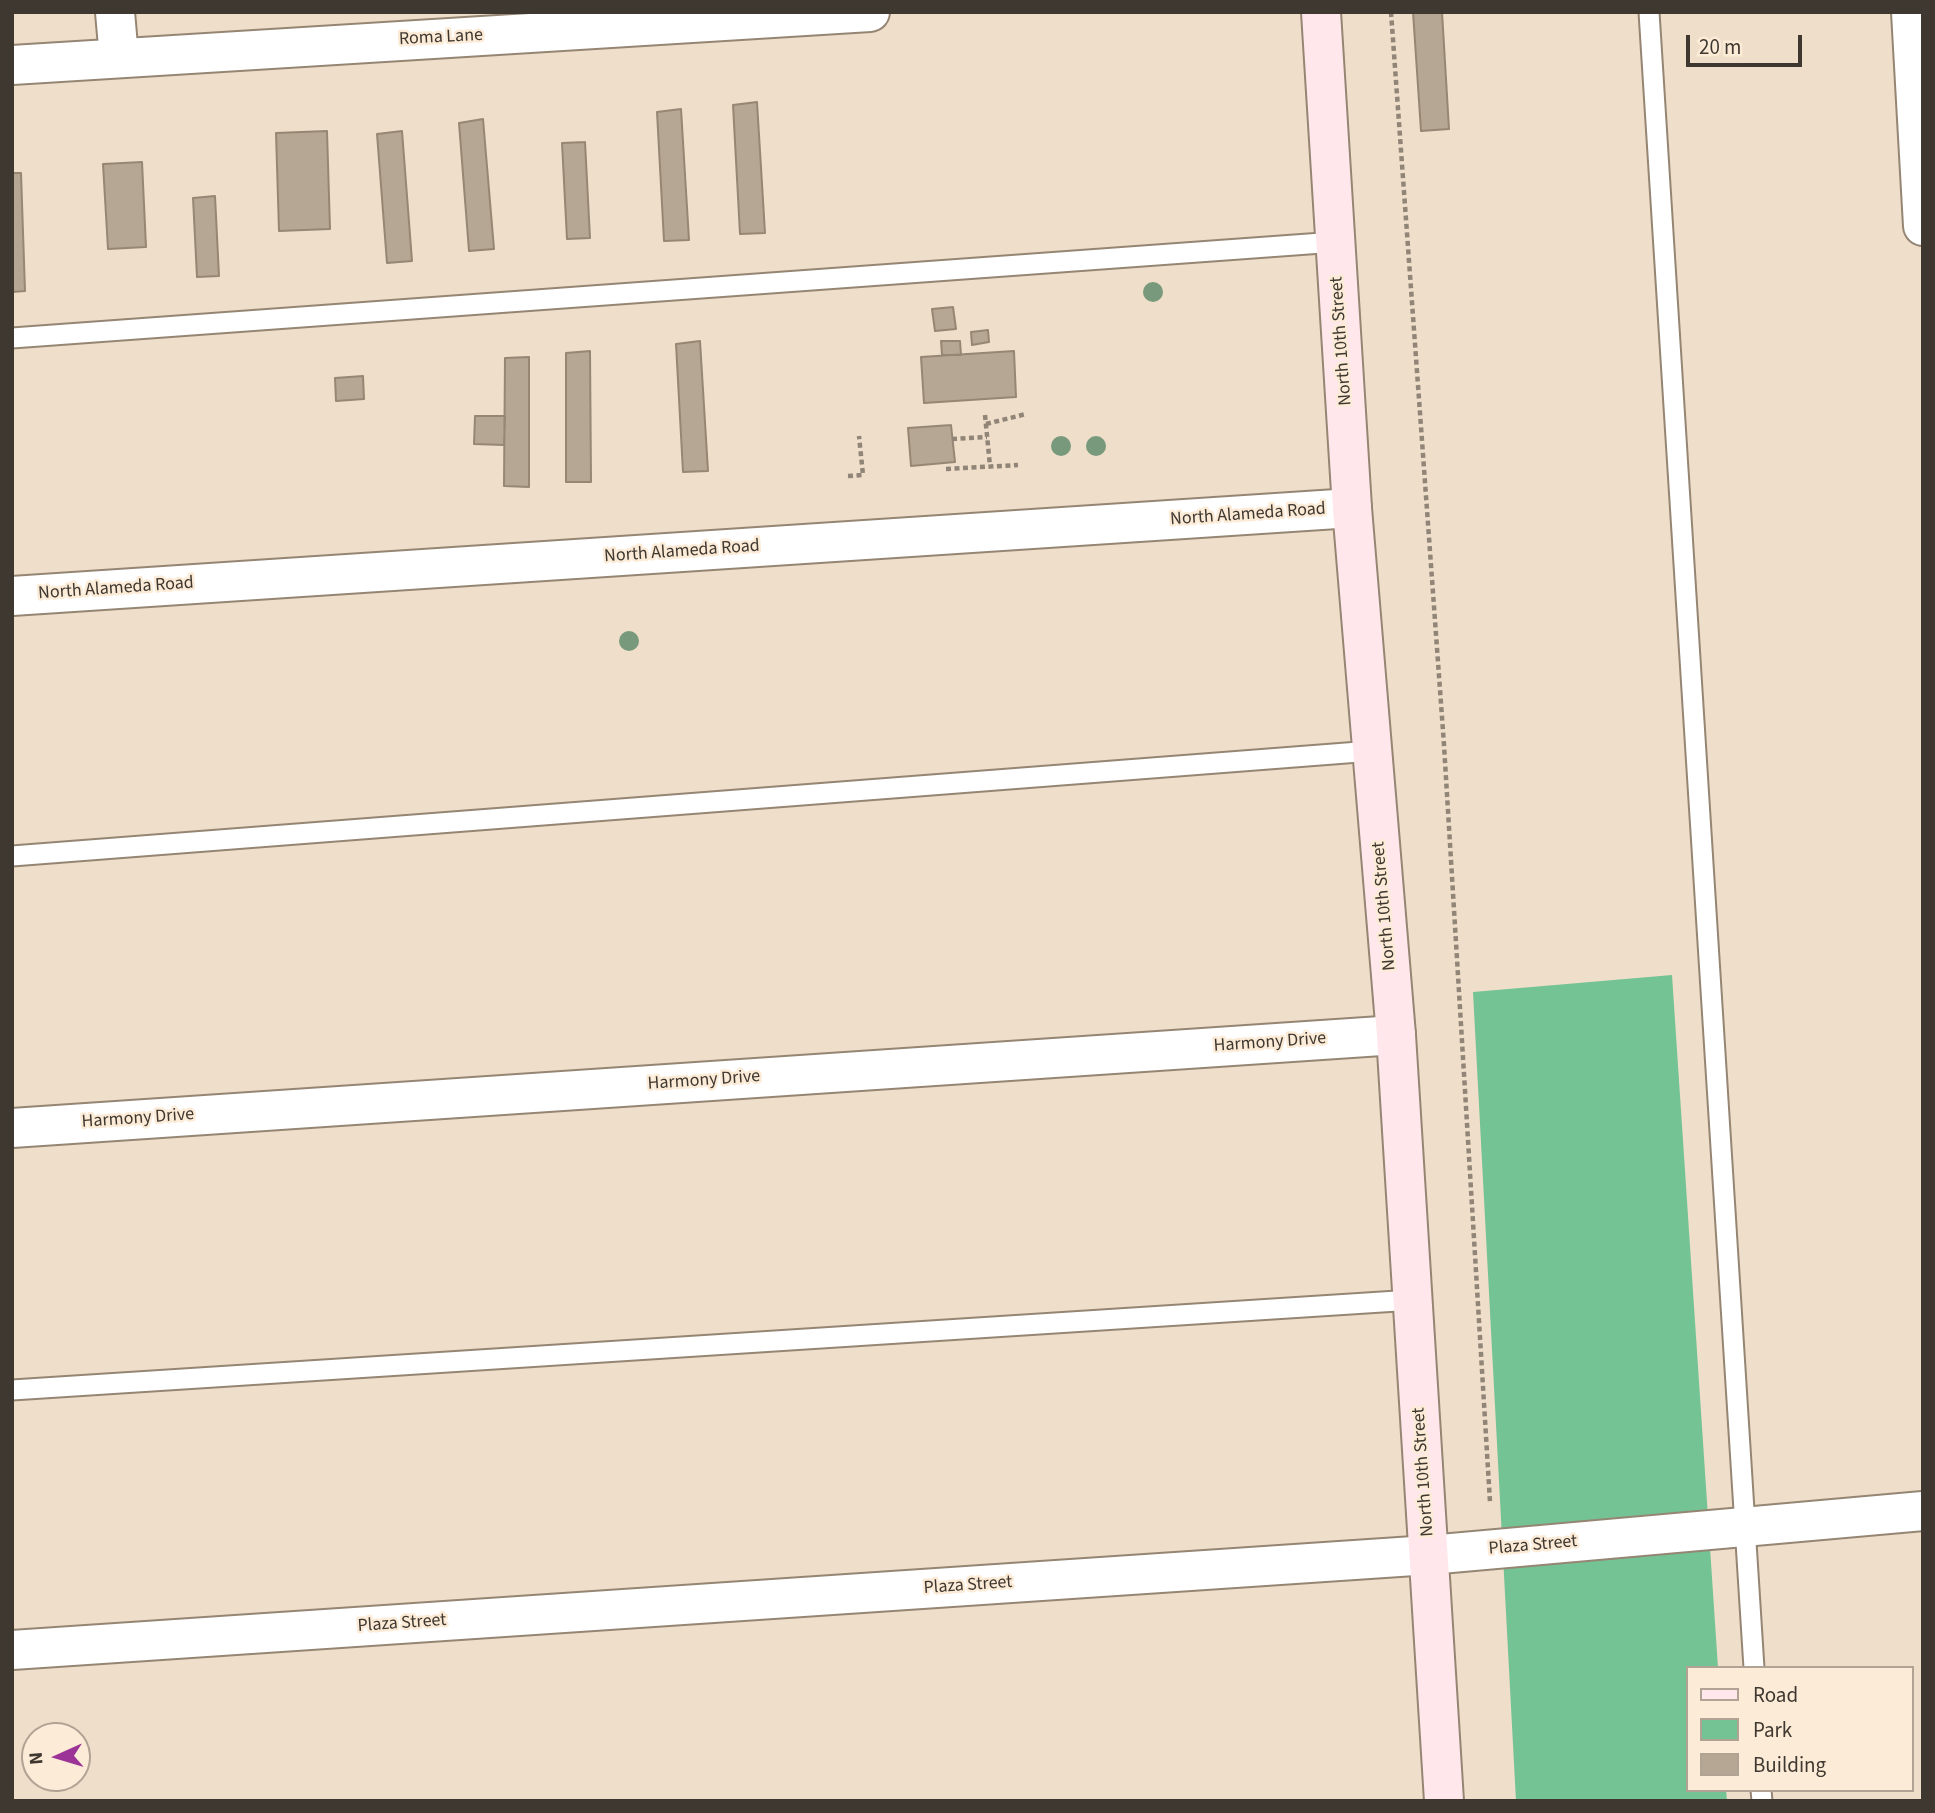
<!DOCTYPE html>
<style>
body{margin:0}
#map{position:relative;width:1935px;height:1813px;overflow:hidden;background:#efdeca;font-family:"Source Sans 3",sans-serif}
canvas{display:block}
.frame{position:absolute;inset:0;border:14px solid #3f3830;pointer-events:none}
.legend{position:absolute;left:1686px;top:1666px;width:228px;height:126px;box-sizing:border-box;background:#fcebd7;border:2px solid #b0a394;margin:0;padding:9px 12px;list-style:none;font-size:21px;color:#3f3830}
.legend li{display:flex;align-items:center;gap:14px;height:35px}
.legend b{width:35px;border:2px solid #b0a394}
.north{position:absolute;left:21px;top:1722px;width:70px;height:70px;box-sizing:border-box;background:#fcebd7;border:2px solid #b0a394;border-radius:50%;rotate:266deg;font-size:19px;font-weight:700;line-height:28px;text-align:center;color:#3f3830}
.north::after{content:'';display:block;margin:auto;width:24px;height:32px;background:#9c3497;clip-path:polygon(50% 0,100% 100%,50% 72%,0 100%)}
.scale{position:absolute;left:1686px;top:35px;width:116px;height:32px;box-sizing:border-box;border:4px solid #3f3830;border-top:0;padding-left:9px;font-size:21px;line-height:24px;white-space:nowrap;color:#3f3830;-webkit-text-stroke:5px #fcebd7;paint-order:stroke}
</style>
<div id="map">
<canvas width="1935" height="1813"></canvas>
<div class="frame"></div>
<ul class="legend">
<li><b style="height:9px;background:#ffe7ec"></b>Road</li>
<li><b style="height:19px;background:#74c394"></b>Park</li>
<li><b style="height:19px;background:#b6a694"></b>Building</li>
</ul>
<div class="north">N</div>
<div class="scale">20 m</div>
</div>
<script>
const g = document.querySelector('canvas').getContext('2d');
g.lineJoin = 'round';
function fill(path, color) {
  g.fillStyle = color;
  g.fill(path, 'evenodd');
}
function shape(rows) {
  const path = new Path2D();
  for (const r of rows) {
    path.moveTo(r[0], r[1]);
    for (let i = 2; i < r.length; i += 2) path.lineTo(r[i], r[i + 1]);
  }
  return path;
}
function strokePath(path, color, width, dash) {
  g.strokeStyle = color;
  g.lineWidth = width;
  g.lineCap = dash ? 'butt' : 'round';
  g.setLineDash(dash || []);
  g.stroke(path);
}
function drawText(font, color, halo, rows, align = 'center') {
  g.font = font + ' "Source Sans 3",sans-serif';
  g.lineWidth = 5;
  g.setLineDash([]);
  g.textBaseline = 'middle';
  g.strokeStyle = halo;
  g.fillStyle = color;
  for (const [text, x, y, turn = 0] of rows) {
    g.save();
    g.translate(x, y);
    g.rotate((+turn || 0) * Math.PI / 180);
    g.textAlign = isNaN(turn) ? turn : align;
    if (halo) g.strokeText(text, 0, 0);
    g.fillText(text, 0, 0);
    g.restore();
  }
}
const green = shape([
 [1672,975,1718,1668,1688,1668,1688,1790,1726,1790,1727,1801,1516,1801,1473,992]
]);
const building = shape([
 [1413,12,1442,12,1449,129,1421,131,1413,12],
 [757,102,765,233,740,234,733,105,757,102],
 [681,109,689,240,664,241,657,112,681,109],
 [483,119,494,249,469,251,459,123,483,119],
 [327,131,330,229,279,231,276,133,327,131],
 [402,131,412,261,387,263,377,134,402,131],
 [585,142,590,238,567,239,562,143,585,142],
 [142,162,146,247,108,249,103,164,142,162],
 [12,173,21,173,25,291,12,292,12,173],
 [215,196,219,276,197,277,193,198,215,196],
 [953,307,956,329,935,331,932,309,953,307],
 [988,330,989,342,972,345,971,332,988,330],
 [700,341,708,471,683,472,676,344,700,341],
 [941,341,960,341,961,355,942,355,941,341],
 [590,351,591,482,566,482,566,353,590,351],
 [1014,351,1016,397,924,403,921,357,1014,351],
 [529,357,529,487,504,486,505,358,529,357],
 [363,376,364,399,336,401,335,378,363,376],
 [475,416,505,416,504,445,474,444,475,416],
 [951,425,955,462,911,466,908,428,951,425]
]);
const path = shape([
 [1391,12,1444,745,1490,1502],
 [985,415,990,466],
 [986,424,1026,414],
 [952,439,987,437],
 [946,469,1018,465],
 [848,476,863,475,859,436]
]);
const lane = shape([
 [1649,12,1754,1668],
 [12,338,1336,242],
 [12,856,1372,751],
 [12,1390,1413,1300],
 [1761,1790,1762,1801]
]);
const street = shape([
 [115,12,119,58],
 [1911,12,1923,226],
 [12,65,870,12],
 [12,596,1352,508],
 [12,1128,1396,1035],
 [12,1650,1429,1555,1923,1511]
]);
const secondary = shape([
 [1321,12,1352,508,1396,1035,1444,1801]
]);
const trees = [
 [1153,292],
 [1061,446],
 [1096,446],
 [629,641]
];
const streetNames = [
 ["Roma Lane",441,38,-3],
 ["North 10th Street",1342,341,-94],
 ["North Alameda Road",1248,515,-4],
 ["North Alameda Road",682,552,-4],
 ["North Alameda Road",116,589,-4],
 ["North 10th Street",1385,906,-95],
 ["Harmony Drive",1270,1043,-4],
 ["Harmony Drive",704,1081,-4],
 ["Harmony Drive",138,1119,-4],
 ["North 10th Street",1424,1472,-94],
 ["Plaza Street",1533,1546,-5],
 ["Plaza Street",968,1586,-4],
 ["Plaza Street",402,1624,-4]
];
fill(green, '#74c394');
fill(building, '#b6a694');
strokePath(building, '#968774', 2);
strokePath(lane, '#958674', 23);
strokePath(street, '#958674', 42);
strokePath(secondary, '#958674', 42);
strokePath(path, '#918578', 4.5, [5, 3.5]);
strokePath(lane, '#fff', 19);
strokePath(street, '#fff', 38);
strokePath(secondary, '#ffe7ec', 38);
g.fillStyle = '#78997b';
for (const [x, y] of trees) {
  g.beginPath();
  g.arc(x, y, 10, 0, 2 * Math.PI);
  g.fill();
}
drawText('18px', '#3f3830', '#fcebd7', streetNames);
</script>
